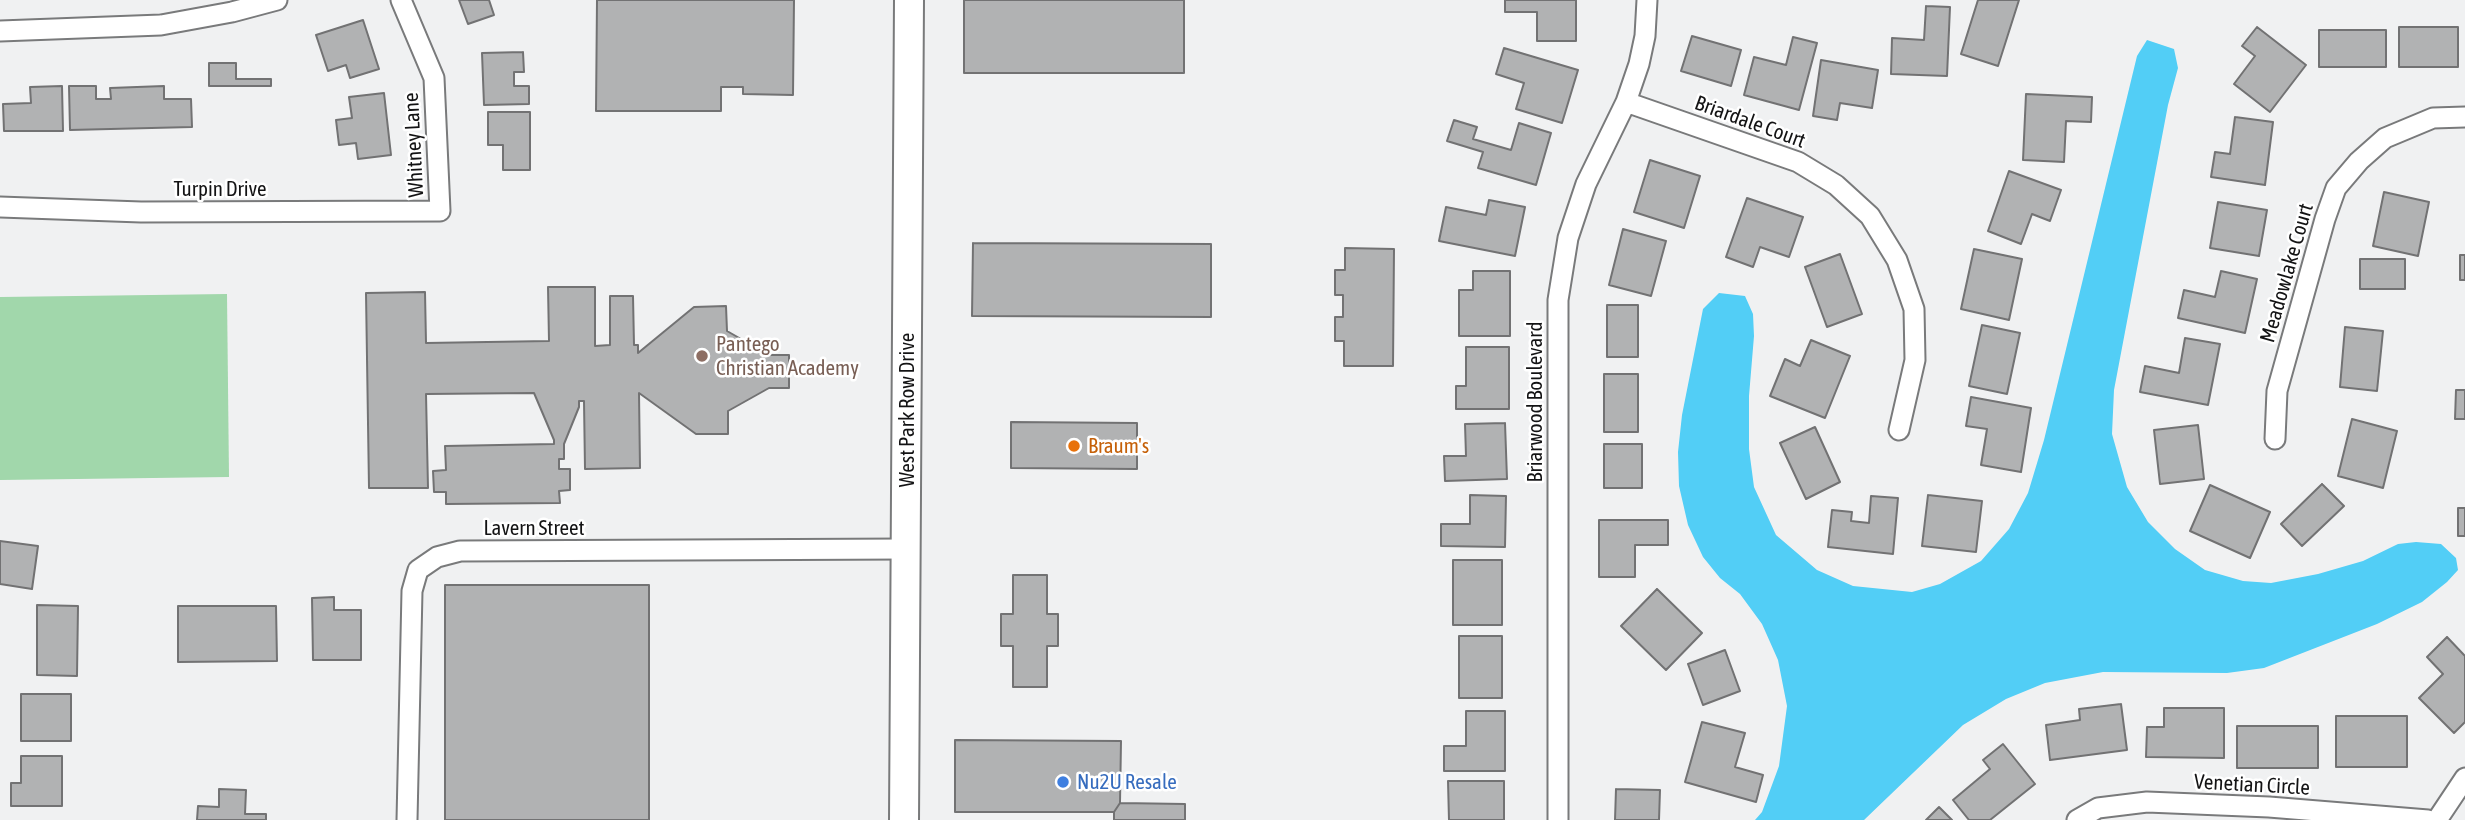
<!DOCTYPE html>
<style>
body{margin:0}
canvas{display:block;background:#f0f1f2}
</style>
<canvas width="2465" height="820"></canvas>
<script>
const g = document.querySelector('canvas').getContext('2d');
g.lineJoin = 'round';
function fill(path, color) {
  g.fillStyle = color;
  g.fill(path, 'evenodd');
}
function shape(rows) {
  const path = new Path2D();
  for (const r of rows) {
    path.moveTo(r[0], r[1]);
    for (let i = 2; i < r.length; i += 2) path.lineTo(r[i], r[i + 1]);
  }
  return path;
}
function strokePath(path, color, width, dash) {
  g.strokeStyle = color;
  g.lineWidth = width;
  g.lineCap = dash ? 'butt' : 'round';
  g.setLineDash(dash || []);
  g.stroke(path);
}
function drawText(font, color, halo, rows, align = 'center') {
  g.font = font + ' "Asap Condensed",sans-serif';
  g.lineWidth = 5;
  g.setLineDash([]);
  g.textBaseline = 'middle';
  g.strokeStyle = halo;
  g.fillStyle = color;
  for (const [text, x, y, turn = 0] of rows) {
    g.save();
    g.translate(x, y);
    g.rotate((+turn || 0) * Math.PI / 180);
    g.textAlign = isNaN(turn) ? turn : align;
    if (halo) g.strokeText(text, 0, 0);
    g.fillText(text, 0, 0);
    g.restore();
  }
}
const green = shape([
 [227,294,229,477,0,480,0,297]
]);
const water = shape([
 [2147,40,2174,49,2178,68,2168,105,2114,390,2112,434,2127,487,2148,522,2175,549,2205,570,2243,581,2271,583,2318,574,2363,561,2398,544,2416,542,2441,544,2456,558,2458,570,2447,582,2422,602,2377,624,2264,668,2227,673,2103,672,2045,683,2006,699,1963,725,1864,820,1755,820,1762,812,1779,766,1787,706,1778,660,1762,624,1740,594,1720,578,1703,557,1688,525,1679,486,1678,452,1682,415,1703,309,1719,293,1745,296,1753,314,1754,336,1749,396,1749,449,1754,487,1776,535,1817,570,1853,586,1912,592,1940,584,1981,561,2009,529,2028,493,2044,440,2137,56]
]);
const building = shape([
 [459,0,489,0,494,15,468,24,459,0],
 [597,0,794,0,793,95,743,94,743,87,721,87,721,111,596,111,597,0],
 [964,0,1184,0,1184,73,964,73,964,0],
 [1505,0,1576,0,1576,41,1537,41,1537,12,1505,12,1505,0],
 [1978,0,2019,0,1998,66,1961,54,1978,0],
 [1926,6,1950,7,1947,76,1891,74,1892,38,1924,40,1926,6],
 [363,20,379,69,350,78,346,65,328,71,316,35,363,20],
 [2257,27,2306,65,2270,112,2234,84,2255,56,2242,46,2257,27],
 [2399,27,2458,27,2458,67,2399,67,2399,27],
 [2319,30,2386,30,2386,67,2319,67,2319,30],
 [1692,36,1741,50,1731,86,1681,71,1692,36],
 [1793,37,1817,43,1799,110,1744,95,1754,57,1786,65,1793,37],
 [1504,48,1578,70,1562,123,1516,109,1524,83,1496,74,1504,48],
 [523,52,524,72,514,72,514,86,529,86,529,104,484,105,482,53,523,52],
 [1821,60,1878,70,1872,108,1840,103,1837,120,1813,116,1821,60],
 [209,63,236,63,236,79,271,79,271,86,209,86,209,63],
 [62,86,63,131,4,131,3,104,31,103,30,87,62,86],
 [69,86,96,86,96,99,111,99,110,88,164,86,164,99,191,99,192,127,70,130,69,86],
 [384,93,391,155,358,159,356,143,339,145,336,120,352,118,349,97,384,93],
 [2026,94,2092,97,2091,122,2066,121,2064,162,2023,160,2026,94],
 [488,112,530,112,530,170,503,170,503,145,488,145,488,112],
 [2235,117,2273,122,2265,185,2211,177,2215,152,2230,154,2235,117],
 [1454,120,1477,127,1473,139,1511,150,1519,123,1551,133,1536,185,1478,168,1483,152,1447,141,1454,120],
 [1650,160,1700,176,1684,228,1634,212,1650,160],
 [2009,171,2061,190,2050,221,2032,214,2021,244,1988,231,2009,171],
 [2384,192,2429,202,2418,256,2373,246,2384,192],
 [1747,198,1803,217,1789,257,1760,247,1753,267,1726,257,1747,198],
 [1489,200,1525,207,1515,256,1439,241,1446,207,1486,215,1489,200],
 [2218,202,2267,210,2259,256,2210,248,2218,202],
 [1623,229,1666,241,1651,296,1609,285,1623,229],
 [973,243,1211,244,1211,317,972,316,973,243],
 [1345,248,1394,249,1393,366,1344,366,1344,341,1335,341,1335,317,1343,317,1343,295,1335,295,1335,270,1345,270,1345,248],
 [1974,249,2022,259,2009,320,1961,309,1974,249],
 [1840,254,1862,314,1827,327,1805,267,1840,254],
 [2460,255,2465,255,2465,280,2460,280,2460,255],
 [2360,259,2405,259,2405,289,2360,289,2360,259],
 [1473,271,1510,271,1510,336,1459,336,1459,290,1473,290,1473,271],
 [2221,271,2257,279,2245,333,2178,318,2184,290,2215,297,2221,271],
 [548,287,595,287,595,346,610,345,610,296,633,296,634,345,638,345,638,353,694,307,726,306,727,331,769,355,789,355,789,388,769,388,728,411,728,434,696,434,639,393,640,468,585,469,584,401,579,401,579,407,564,444,564,459,559,459,559,469,570,469,570,490,559,491,560,503,446,504,446,492,434,492,433,471,446,470,445,446,554,444,554,440,534,393,426,394,428,488,369,488,366,293,425,292,426,343,549,341,548,287],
 [1607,305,1638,305,1638,357,1607,357,1607,305],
 [1982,325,2020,333,2007,394,1969,386,1982,325],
 [2345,327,2383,331,2377,391,2340,387,2345,327],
 [2185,338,2220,344,2208,405,2140,392,2145,366,2179,373,2185,338],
 [1811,340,1850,356,1825,418,1770,396,1785,359,1800,366,1811,340],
 [1466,347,1509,347,1509,409,1456,409,1456,386,1466,386,1466,347],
 [1604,374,1638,374,1638,432,1604,432,1604,374],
 [2456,390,2465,390,2465,419,2455,419,2456,390],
 [1971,397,2031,408,2021,472,1981,465,1987,429,1966,426,1971,397],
 [2352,419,2397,431,2383,488,2338,476,2352,419],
 [1011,422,1137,423,1137,469,1011,468,1011,422],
 [1505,423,1507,479,1445,481,1444,456,1466,456,1465,424,1505,423],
 [2198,425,2204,479,2160,484,2154,430,2198,425],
 [1815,427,1840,482,1806,499,1780,443,1815,427],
 [1604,444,1642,444,1642,488,1604,488,1604,444],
 [2322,484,2344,506,2302,546,2281,524,2322,484],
 [2210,485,2270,512,2250,558,2190,531,2210,485],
 [1470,495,1506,496,1505,547,1441,546,1441,524,1470,524,1470,495],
 [1928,495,1982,501,1976,552,1922,546,1928,495],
 [1871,496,1898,498,1893,554,1828,547,1832,510,1852,512,1851,521,1869,523,1871,496],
 [2458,508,2465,508,2465,536,2458,536,2458,508],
 [1599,520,1668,520,1668,545,1635,545,1635,577,1599,577,1599,520],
 [0,541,38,546,32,589,0,584,0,541],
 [1453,560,1502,560,1502,625,1453,625,1453,560],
 [1013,575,1047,575,1047,614,1058,614,1058,646,1047,646,1047,687,1013,687,1013,646,1001,646,1001,614,1013,614,1013,575],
 [445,585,649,585,649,820,445,820,445,585],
 [1657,589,1702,633,1666,670,1621,626,1657,589],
 [334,597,334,610,361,610,361,660,313,660,312,598,334,597],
 [37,605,78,606,77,676,37,675,37,605],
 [178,606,276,606,277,661,178,662,178,606],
 [1459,636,1502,636,1502,698,1459,698,1459,636],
 [2447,637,2465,656,2465,722,2454,733,2419,698,2443,674,2427,657,2447,637],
 [1725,650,1740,691,1703,705,1688,664,1725,650],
 [21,694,71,694,71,741,21,741,21,694],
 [2121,704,2127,750,2050,760,2046,725,2080,720,2079,709,2121,704],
 [2164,708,2224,708,2224,758,2146,757,2147,727,2164,727,2164,708],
 [1466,711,1505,711,1505,771,1444,771,1444,746,1466,746,1466,711],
 [2336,716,2407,716,2407,767,2336,767,2336,716],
 [1702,722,1745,733,1735,767,1763,775,1756,802,1685,782,1702,722],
 [2237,726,2318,726,2318,768,2237,768,2237,726],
 [955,740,1121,741,1120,803,1114,812,955,812,955,740],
 [2003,744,2035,784,1990,820,1969,820,1953,800,1990,769,1983,760,2003,744],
 [21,756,62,756,62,806,11,806,11,783,21,783,21,756],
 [1448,781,1504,781,1504,820,1449,820,1448,781],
 [219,789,246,790,245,814,266,814,266,820,197,820,198,806,219,807,219,789],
 [1616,789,1660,790,1659,820,1615,820,1616,789],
 [1120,803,1185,804,1185,820,1114,820,1114,812,1120,803],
 [1939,807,1952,820,1926,820,1939,807]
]);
const minor = shape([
 [0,31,161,25,232,12,277,0],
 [1626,102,1798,162,1836,185,1870,216,1897,260,1914,309,1915,360,1899,430],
 [0,207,141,212,440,211,434,78,401,0],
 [2275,439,2277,391,2325,219,2336,188,2359,161,2385,138,2433,118,2465,117],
 [407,820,412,591,418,570,437,557,460,551,906,549],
 [1558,820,1558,300,1568,238,1586,184,1626,102,1639,64,1645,36,1647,0],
 [2077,820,2098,808,2147,802,2269,807,2428,820],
 [2437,820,2465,778]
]);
const secondary = shape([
 [904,820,909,0]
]);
const markers = [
 [702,356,7,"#8d6e63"],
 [1074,446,7,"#e8710a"],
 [1063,782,7,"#3f7fe0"]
];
const streetNames = [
 ["Briardale Court",1750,122,20],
 ["Whitney Lane",414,145,-93],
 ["Turpin Drive",220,189],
 ["Meadowlake Court",2287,273,-74],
 ["Briarwood Boulevard",1535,402,-90],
 ["West Park Row Drive",907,410,-90],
 ["Lavern Street",534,528],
 ["Venetian Circle",2252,785,3]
];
const educationNames = [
 ["Pantego",716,344],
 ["Christian Academy",716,368]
];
const foodNames = [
 ["Braum's",1088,446]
];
const shopNames = [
 ["Nu2U Resale",1077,782]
];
fill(green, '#a1d7ab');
fill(water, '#52cef6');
fill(building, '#b1b2b3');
strokePath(building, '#727273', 2);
strokePath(minor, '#797a7b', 23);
strokePath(secondary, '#797a7b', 32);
strokePath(minor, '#fff', 19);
strokePath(secondary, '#fff', 28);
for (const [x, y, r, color] of markers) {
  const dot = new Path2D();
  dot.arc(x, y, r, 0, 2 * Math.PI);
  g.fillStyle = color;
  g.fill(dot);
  strokePath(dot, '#fff', 2.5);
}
drawText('21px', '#131314', '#fff', streetNames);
drawText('21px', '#785e54', '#fff', educationNames, 'left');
drawText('21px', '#c56008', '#fff', foodNames, 'left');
drawText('21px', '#366cbe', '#fff', shopNames, 'left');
</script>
